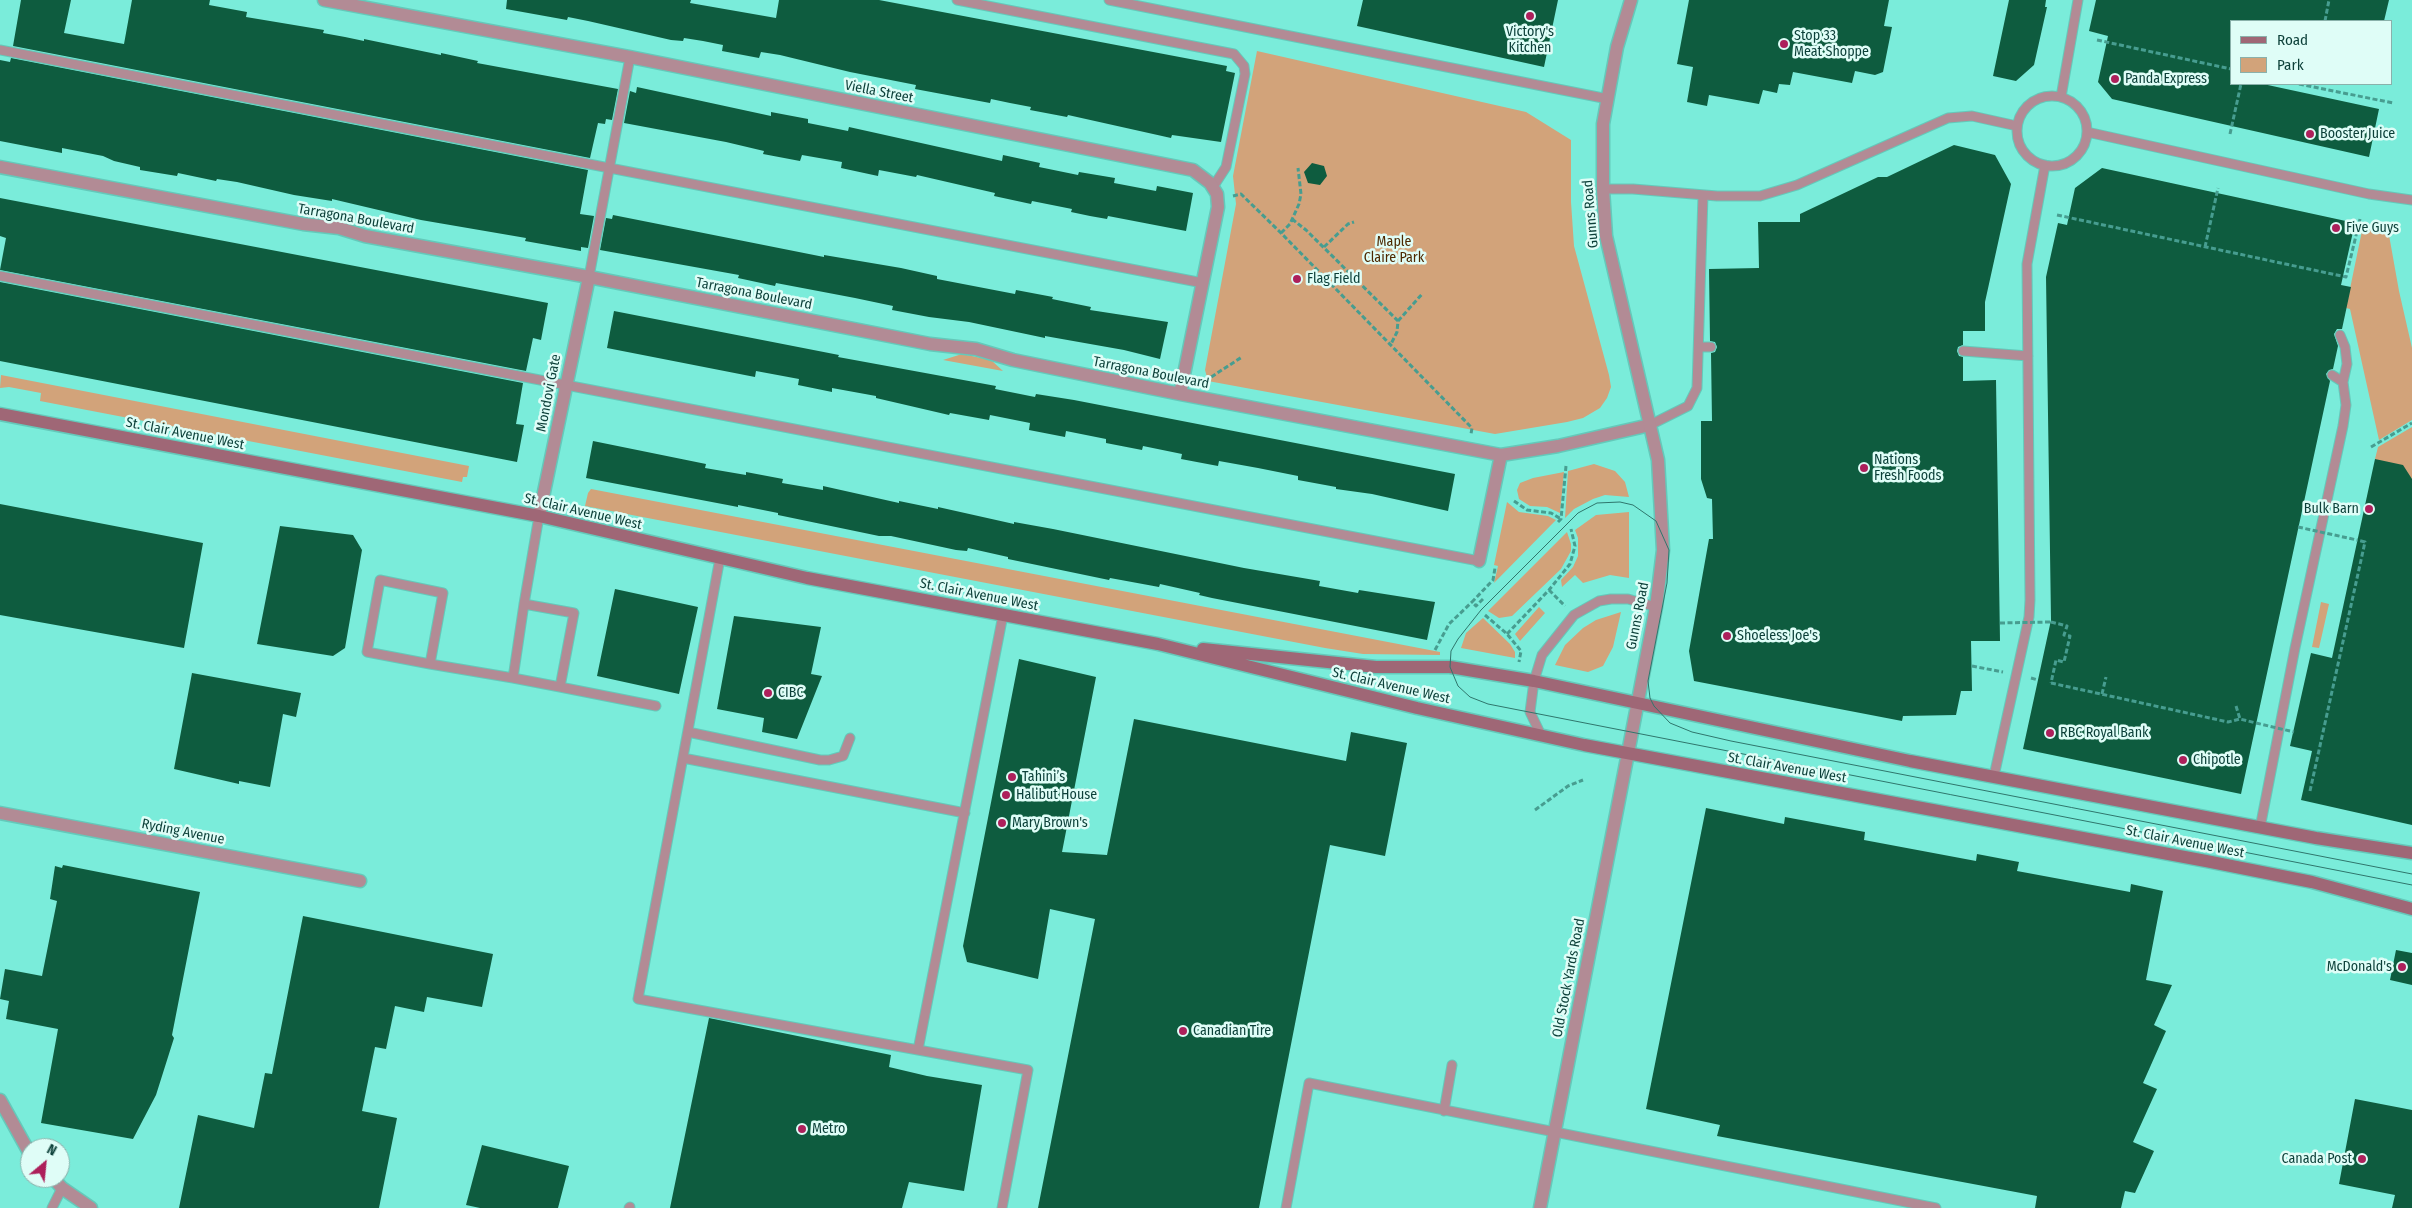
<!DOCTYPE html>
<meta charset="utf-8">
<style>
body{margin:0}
#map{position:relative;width:2412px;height:1208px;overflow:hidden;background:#7aecda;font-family:"Fira Sans Condensed",sans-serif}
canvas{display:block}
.legend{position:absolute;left:2230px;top:20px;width:162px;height:65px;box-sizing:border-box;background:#dffdf7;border:1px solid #8ab1ab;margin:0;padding:6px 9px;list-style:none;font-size:15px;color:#0b3f38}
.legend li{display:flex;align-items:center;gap:10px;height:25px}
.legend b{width:25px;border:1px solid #8ab1ab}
.north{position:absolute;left:20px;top:1138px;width:50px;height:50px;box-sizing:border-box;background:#dffdf7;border:1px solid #8ab1ab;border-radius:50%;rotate:28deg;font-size:14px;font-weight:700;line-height:20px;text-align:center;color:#0b3f38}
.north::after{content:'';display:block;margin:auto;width:18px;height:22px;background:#ad205b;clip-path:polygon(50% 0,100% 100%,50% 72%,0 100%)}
</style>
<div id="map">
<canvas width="2412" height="1208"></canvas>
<ul class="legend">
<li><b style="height:6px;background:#9f6776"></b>Road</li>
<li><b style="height:14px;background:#d2a37a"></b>Park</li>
</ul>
<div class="north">N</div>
</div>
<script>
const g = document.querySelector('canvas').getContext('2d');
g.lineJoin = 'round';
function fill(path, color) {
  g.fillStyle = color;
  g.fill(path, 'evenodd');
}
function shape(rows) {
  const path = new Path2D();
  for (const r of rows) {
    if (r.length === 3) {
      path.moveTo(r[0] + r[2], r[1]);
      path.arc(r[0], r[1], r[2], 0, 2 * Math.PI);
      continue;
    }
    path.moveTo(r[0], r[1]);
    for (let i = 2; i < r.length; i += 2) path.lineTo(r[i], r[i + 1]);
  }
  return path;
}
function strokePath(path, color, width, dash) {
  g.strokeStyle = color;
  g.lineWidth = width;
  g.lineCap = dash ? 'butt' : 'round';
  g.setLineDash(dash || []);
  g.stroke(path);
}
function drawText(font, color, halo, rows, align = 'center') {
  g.font = font + ' "Fira Sans Condensed",sans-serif';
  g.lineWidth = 5;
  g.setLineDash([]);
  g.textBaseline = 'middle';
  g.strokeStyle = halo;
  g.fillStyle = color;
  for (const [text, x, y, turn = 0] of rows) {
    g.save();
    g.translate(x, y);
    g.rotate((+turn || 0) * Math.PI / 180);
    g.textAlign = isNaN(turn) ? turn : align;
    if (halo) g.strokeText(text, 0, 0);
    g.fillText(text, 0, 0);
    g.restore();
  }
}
const green = shape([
 [1257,51,1526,112,1571,140,1571,202,1574,246,1609,375,1611,387,1607,398,1600,408,1583,418,1567,422,1495,434,1208,381,1205,370,1236,204,1233,176],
 [2363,226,2379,229,2389,235,2399,291,2412,348,2412,420,2379,440,2350,309,2346,308],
 [962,354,991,360,1003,371,943,360],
 [1,375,469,466,467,477,463,477,462,482,40,401,41,393,9,387,0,388],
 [2412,427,2412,479,2375,459,2378,447],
 [1594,464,1615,471,1625,482,1629,497,1605,495,1593,499,1574,509,1565,518,1568,471],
 [1564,472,1560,513,1547,507,1530,506,1519,499,1517,490,1520,483,1533,478],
 [591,489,1440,652,1440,655,1363,654,1325,648,585,506,588,493],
 [1507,502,1519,512,1548,516,1556,520,1494,583,1498,566,1494,565],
 [1629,512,1629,578,1610,575,1583,583,1575,575,1562,587,1561,580,1573,567,1578,556,1578,538,1575,530,1596,515],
 [1567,532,1571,544,1571,551,1561,569,1512,616,1499,618,1488,611],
 [2321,602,2329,604,2319,648,2312,647],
 [1539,607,1545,613,1520,641,1515,634],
 [1621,612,1613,647,1603,666,1588,672,1555,665,1565,645,1583,628,1596,620],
 [1483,618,1510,644,1515,652,1515,658,1461,648,1466,633]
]);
const building = shape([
 [21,0,71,0,64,33,124,44,132,0,210,0,209,5,247,12,246,17,324,30,323,33,345,37,364,41,364,39,441,55,441,53,478,61,477,63,618,89,612,120,606,119,605,124,598,123,590,158,13,46],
 [507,0,691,0,690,3,776,18,779,0,879,0,1227,66,1226,71,1235,73,1221,142,1172,135,1171,138,1068,115,1067,117,1030,110,1031,107,1010,103,991,99,990,103,915,89,916,85,850,72,780,55,761,52,759,58,722,51,723,45,703,41,684,38,683,41,671,40,588,21,568,17,567,20,506,9],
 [1363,0,1558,0,1544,67,1357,26],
 [1689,0,1889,0,1884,26,1892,27,1883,72,1875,75,1855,71,1852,83,1793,72,1790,85,1779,84,1777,93,1763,90,1759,104,1709,95,1707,106,1687,102,1693,67,1677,64],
 [2009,0,2046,0,2045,7,2047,7,2034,65,2016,81,1993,76],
 [2096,0,2389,0,2384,21,2231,21,2231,84,2263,84,2379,109,2369,157,2112,99,2098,82,2108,36,2089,31],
 [11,58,588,170,580,214,594,216,588,248,581,247,581,251,525,241,526,238,421,220,332,199,332,201,294,195,237,182,217,179,216,181,178,173,177,176,140,170,140,167,114,161,103,156,62,148,62,153,0,141,0,60,10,62],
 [637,87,771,116,771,112,808,119,808,123,848,131,849,127,1002,161,1003,155,1040,163,1039,167,1078,175,1079,172,1115,178,1114,183,1156,191,1157,186,1193,193,1186,231,1108,216,1107,219,1090,216,1071,212,1072,209,1032,201,1031,204,994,196,995,193,917,175,916,177,879,170,878,176,841,168,842,162,802,155,800,161,763,154,764,151,726,142,624,123,630,91,636,93],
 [1954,145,1995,155,2011,184,1985,302,1985,331,1963,331,1963,345,1958,347,1957,351,1959,356,1963,357,1963,381,1996,380,2000,641,1971,641,1972,691,1961,691,1956,715,1903,716,1902,721,1694,681,1689,651,1709,539,1713,539,1712,499,1707,498,1701,479,1701,421,1712,421,1711,353,1715,352,1717,347,1715,342,1710,341,1709,269,1759,268,1758,222,1800,222,1800,214,1878,177,1887,177],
 [1312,163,1324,166,1327,176,1320,185,1308,183,1304,172],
 [2102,168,2355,223,2341,285,2351,287,2342,329,2337,329,2334,334,2338,346,2333,369,2329,370,2326,374,2330,381,2241,794,2023,749,2051,620,2046,277,2058,223,2067,225,2075,188],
 [0,198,548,303,541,340,533,338,526,371,0,270,6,238,0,236],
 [613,215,824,257,824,255,901,268,937,276,937,279,1015,294,1016,290,1053,297,1052,299,1091,307,1090,310,1168,322,1160,359,1124,350,1045,336,1045,338,969,322,929,317,892,310,893,306,855,298,776,283,775,286,738,278,739,275,600,250,606,218,612,219],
 [0,282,523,383,516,424,524,425,517,462,0,361],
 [614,311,839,355,838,357,996,386,995,389,1035,397,1036,394,1074,400,1455,474,1448,511,1372,494,1336,489,1336,487,1298,480,1298,476,1258,468,1219,461,1218,466,1181,459,1182,454,1143,446,1142,450,1106,443,1106,439,1066,431,1065,437,1029,430,1030,423,990,415,989,420,950,413,949,415,876,398,876,396,832,388,832,392,798,385,799,379,756,371,755,377,607,348],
 [593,441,706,464,705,468,746,475,746,472,783,479,782,483,823,490,823,486,899,503,899,501,938,509,938,507,1014,524,1014,522,1053,529,1244,568,1320,581,1319,586,1358,593,1359,590,1435,602,1427,640,1212,598,1199,595,1200,593,1160,584,1159,587,1121,580,1110,578,1109,580,1008,559,1008,557,968,548,967,551,956,550,891,536,879,536,778,515,778,513,738,505,738,507,586,478],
 [2375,459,2403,465,2412,479,2412,825,2301,800,2312,751,2290,746,2311,653,2332,658],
 [0,504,203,543,184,648,0,615],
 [280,526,353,535,362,550,345,648,333,656,257,644],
 [615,589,698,607,679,694,597,676],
 [734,616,821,627,811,674,822,676,797,739,762,732,764,718,717,709],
 [1019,659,1096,677,1062,852,1107,855,1134,719,1346,761,1351,732,1407,743,1385,856,1330,845,1259,1208,1038,1208,1095,919,1050,909,1038,979,967,962,963,946],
 [192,673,301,693,296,717,283,714,270,787,239,781,239,784,174,769],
 [1706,808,1784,824,1785,817,1865,832,1864,840,1976,861,1977,854,2019,862,2017,871,2130,892,2131,884,2163,891,2146,980,2172,985,2154,1025,2166,1031,2143,1083,2157,1089,2133,1142,2154,1151,2135,1193,2125,1191,2121,1208,2035,1208,2037,1196,1717,1136,1720,1125,1646,1109],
 [63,865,200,892,172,1035,174,1038,156,1095,133,1139,41,1123,58,1029,6,1019,9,1001,0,999,5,969,42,976,57,901,50,899,55,866,62,868],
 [303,916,493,954,482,1007,427,997,424,1012,395,1006,386,1049,375,1047,362,1111,397,1118,379,1208,179,1208,198,1115,254,1128,265,1073,272,1074],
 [2396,950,2412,953,2412,985,2390,980],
 [709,1018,891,1055,889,1067,927,1076,982,1085,964,1191,909,1182,902,1208,670,1208],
 [2355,1099,2412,1110,2412,1208,2392,1208,2395,1195,2339,1184],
 [482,1145,569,1166,558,1208,480,1208,466,1205]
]);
const path = shape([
 [2325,21,2329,0],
 [2097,40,2231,69],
 [2299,84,2393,103],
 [2230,134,2241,84],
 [1233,196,1241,194,1281,233,1472,428,1471,434],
 [2057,215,2346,277,2360,219],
 [1292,219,1306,230,1398,321,1397,332,1391,344],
 [1281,233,1290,224,1299,204,1301,194,1298,168],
 [1324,247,1348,224,1354,222],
 [2205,247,2218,188],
 [1398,321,1423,293],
 [1205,381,1242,357],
 [2371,447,2412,423],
 [1514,501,1527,510,1551,513,1561,519],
 [1558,522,1561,519,1566,466],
 [1549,590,1565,606],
 [1483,599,1476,606,1472,602,1493,580,1495,568],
 [1485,615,1507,634,1521,651,1519,662],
 [2051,622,2067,626,2064,635,2070,636,2064,662,2056,660,2051,683],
 [1507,634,1549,590,1570,564,1575,546,1571,529],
 [1435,650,1449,624,1472,602],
 [1972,666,2003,672],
 [2031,678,2038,680],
 [2236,706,2240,719,2256,723],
 [2310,791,2365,542,2357,540],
 [1535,810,1568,786,1583,780]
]);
const service = shape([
 [957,0,1234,54,1244,66,1245,74,1226,167,1213,187],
 [1109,0,1608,99],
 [0,50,1203,283],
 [2052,131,35],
 [2061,97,2078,0],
 [2087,132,2369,194,2412,200],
 [1603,189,1633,189,1717,196,1760,196,1797,185,1948,118,1972,116,2017,126],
 [0,276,1479,561],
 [589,277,630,57],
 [1699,347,1711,347],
 [1963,351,2028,356],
 [2332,375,2343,382],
 [1650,425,1688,406,1697,388,1703,195],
 [720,558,638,999,1028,1070,1002,1208],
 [524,604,513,678,560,687,574,613,524,604,539,516],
 [430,664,443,593,380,580,367,652,430,664,513,678],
 [560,687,656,706],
 [688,732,820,760,829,760,843,756,850,738],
 [1541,735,1530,712,1534,681,1542,655,1574,615,1599,601,1611,599,1628,599,1656,607],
 [683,758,965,813],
 [1994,776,2029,617,2030,600,2027,264,2045,165],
 [2260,828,2295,648,2343,426,2346,405,2343,382,2347,364,2345,347,2340,335],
 [918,1050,1003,615],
 [1444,1111,1452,1065],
 [52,1208,62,1188],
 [629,1208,630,1207],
 [1286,1208,1309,1083,1936,1208]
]);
const minor = shape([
 [324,0,630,57,1193,170,1210,183,1217,194,1218,207,1180,394],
 [0,167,303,224,339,228,365,236,589,277,930,344,976,349,1013,360,1180,394,1501,455,1558,446,1650,425],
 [539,516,589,277],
 [1479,561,1501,455],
 [0,813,360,881],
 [0,1100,30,1154],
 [53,1178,62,1188,91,1208],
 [1540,1208,1628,753]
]);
const tertiary = shape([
 [1628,753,1656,607,1663,550,1658,460,1606,236,1603,189,1603,124,1617,47,1631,0]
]);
const secondary = shape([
 [0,414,539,516,807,578,1158,644,1417,708,1584,745,2206,861,2312,882,2412,909],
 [1203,649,1376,667,1450,667,1534,681,1910,761,2316,838,2412,853]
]);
const tram = shape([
 [2412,874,1731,741,1692,732,1670,723,1654,706,1650,698,1648,681,1667,583,1669,550,1656,521,1633,505,1620,502,1597,503,1578,513,1481,610,1458,639,1451,651,1450,667,1458,686,1470,697,1488,704,2412,885]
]);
const pathBridge = shape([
 [2298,527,2357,540],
 [2000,623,2051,622],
 [2051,683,2228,722,2240,719],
 [2102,694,2106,677],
 [2256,723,2294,732]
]);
const markers = [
 [1530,16,5,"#ad205b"],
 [1784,44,5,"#ad205b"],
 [2115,79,5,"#ad205b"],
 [2310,134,5,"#ad205b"],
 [2336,228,5,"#ad205b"],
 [1297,279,5,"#ad205b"],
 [1864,468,5,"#ad205b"],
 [2369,509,5,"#ad205b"],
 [1727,636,5,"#ad205b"],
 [768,693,5,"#ad205b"],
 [2050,733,5,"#ad205b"],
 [2183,760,5,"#ad205b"],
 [1012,777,5,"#ad205b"],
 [1006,795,5,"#ad205b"],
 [1002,823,5,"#ad205b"],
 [2402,967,5,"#ad205b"],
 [1183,1031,5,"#ad205b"],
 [802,1129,5,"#ad205b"],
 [2362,1159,5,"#ad205b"]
];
const poiNames = [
 ["Victory's",1530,32,"center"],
 ["Kitchen",1530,48,"center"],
 ["Stop 33",1794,36],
 ["Meat Shoppe",1794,52],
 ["Panda Express",2125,79],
 ["Booster Juice",2320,134],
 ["Five Guys",2346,228],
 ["Flag Field",1307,279],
 ["Nations",1874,460],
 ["Fresh Foods",1874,476],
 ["Bulk Barn",2359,509,"right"],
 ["Shoeless Joe's",1737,636],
 ["CIBC",778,693],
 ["RBC Royal Bank",2060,733],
 ["Chipotle",2193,760],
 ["Tahini’s",1022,777],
 ["Halibut House",1016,795],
 ["Mary Brown's",1012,823],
 ["McDonald's",2392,967,"right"],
 ["Canadian Tire",1193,1031],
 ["Metro",812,1129],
 ["Canada Post",2352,1159,"right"]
];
const streetNames = [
 ["Viella Street",879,92,11],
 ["Gunns Road",1591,214,-95],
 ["Tarragona Boulevard",356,219,10],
 ["Tarragona Boulevard",754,294,11],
 ["Tarragona Boulevard",1151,373,11],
 ["Mondovi Gate",549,393,-79],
 ["St. Clair Avenue West",185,434,11],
 ["St. Clair Avenue West",583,512,13],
 ["St. Clair Avenue West",979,595,11],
 ["Gunns Road",1638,616,-79],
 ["St. Clair Avenue West",1391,686,13],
 ["St. Clair Avenue West",1787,768,10],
 ["Ryding Avenue",183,832,11],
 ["St. Clair Avenue West",2185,842,11],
 ["Old Stock Yards Road",1569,978,-79]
];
const parkNames = [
 ["Maple",1394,242],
 ["Claire Park",1394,258]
];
fill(green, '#d2a37a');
fill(building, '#0e5c3f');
strokePath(service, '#64c9ba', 11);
strokePath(minor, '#64c9ba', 15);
strokePath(tertiary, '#64c9ba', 15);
strokePath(secondary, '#64c9ba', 15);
strokePath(path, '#479d90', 3, [5, 2.5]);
strokePath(service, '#b28b95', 9);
strokePath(minor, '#b28b95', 12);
strokePath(tertiary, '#b28b95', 12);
strokePath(secondary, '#9f6776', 12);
strokePath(tram, '#2f766c', 1);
strokePath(pathBridge, '#479d90', 3, [5, 2.5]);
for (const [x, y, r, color] of markers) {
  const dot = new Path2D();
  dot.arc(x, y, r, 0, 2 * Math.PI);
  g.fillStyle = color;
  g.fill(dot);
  strokePath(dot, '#dffdf7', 2);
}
drawText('14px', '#0b3f38', '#dffdf7', poiNames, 'left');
drawText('14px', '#0b3f38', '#dffdf7', streetNames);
drawText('14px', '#4d2800', '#dffdf7', parkNames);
</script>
